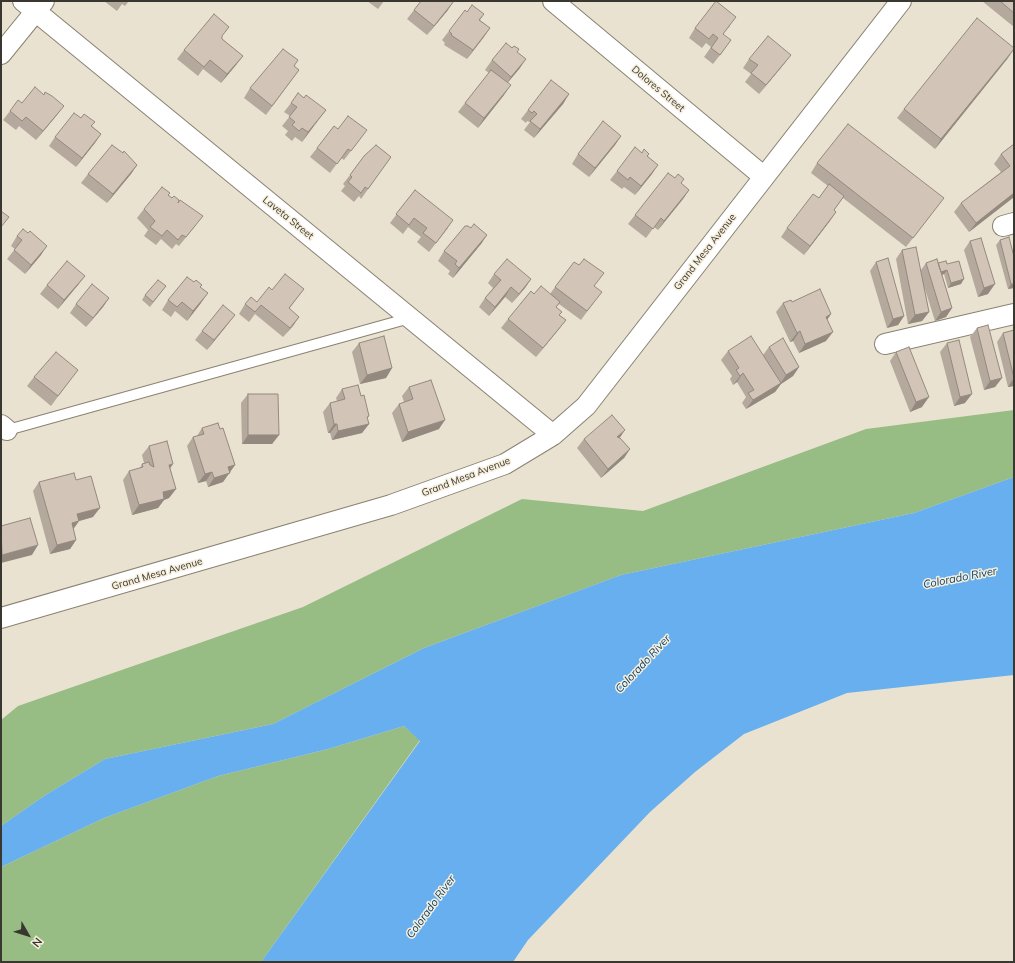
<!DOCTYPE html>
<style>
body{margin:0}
#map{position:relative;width:1015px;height:963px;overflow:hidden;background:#eae2d0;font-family:Mulish,sans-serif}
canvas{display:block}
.frame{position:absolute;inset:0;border:2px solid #3a3730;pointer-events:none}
.north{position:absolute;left:8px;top:915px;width:40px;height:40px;-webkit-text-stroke:3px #f7efdd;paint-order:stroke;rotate:129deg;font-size:11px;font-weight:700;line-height:16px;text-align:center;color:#3a3730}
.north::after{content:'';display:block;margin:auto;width:14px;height:18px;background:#3a3730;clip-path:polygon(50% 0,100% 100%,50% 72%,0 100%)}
</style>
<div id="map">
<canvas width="1015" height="963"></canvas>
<div class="frame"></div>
<div class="north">N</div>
</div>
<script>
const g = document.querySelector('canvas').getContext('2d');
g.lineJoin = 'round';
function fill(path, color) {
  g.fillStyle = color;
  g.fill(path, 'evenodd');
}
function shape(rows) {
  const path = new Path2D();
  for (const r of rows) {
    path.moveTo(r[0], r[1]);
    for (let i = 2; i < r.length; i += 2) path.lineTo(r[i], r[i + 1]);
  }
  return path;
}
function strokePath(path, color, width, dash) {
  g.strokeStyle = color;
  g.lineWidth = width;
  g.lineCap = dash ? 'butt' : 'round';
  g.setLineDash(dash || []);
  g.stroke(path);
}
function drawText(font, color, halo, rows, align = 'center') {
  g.font = font + ' Mulish,sans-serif';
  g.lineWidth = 3;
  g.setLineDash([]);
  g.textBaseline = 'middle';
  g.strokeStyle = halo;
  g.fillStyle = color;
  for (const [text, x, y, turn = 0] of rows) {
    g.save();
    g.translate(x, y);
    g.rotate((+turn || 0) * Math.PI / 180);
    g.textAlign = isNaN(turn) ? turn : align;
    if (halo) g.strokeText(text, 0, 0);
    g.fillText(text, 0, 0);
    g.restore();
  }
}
const green = shape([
 [1014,410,1014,477,914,513,621,575,424,648,273,724,105,759,44,796,1,826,1,720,18,706,303,607,522,499,643,511,866,429],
 [404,726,420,740,261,962,1,962,1,867,104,818,218,776,328,749]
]);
const water = shape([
 [1014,477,1014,675,847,693,744,734,695,772,650,812,528,940,513,962,261,962,420,741,404,726,328,749,218,776,104,818,1,867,1,826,44,796,105,759,273,724,424,648,621,575,914,513]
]);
const service = shape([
 [4,431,410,318]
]);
const minor = shape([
 [23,1,553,435],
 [553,1,763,176],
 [1,54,44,1],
 [1003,226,1014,223],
 [885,344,1014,314],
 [1,425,7,430],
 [1,618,391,505,505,464,553,435,586,406,901,1]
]);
const wall = shape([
 [104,1,129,1,125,6,122,4,117,11],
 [367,1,384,1,378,9],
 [982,1,1014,1,1014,27],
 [414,10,448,10,427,35,407,19],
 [467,12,484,14,480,20,490,28,467,59,444,45,445,43,442,40,449,31],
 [730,26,723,34,724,50,713,64,704,57,711,47,706,43,702,48,689,38,695,28],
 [222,37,222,39,243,56,236,65,221,83,203,69,198,76,177,59,184,50],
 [517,52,520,68,507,83,504,95,478,128,458,112,465,103,489,73,485,70,492,60],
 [1008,58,935,149,897,118,904,109],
 [749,59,784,64,759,94,745,82,751,74,743,68],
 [294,66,299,70,266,115,244,98,250,88],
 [569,94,563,104,534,138,524,130,530,122,527,121,526,123,521,119,528,110],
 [304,98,326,110,302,142,295,137,292,141,285,135,288,131,282,126,290,116,284,112,291,103],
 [22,103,57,115,36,140,19,126,16,130,3,120,10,111],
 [92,126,101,134,76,167,49,146,55,137],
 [338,129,360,139,344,160,341,158,330,173,310,157,317,148],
 [621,136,615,145,589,177,572,164,578,154],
 [1014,144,1014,197,969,232,954,212,961,203,1001,172,994,164,1001,154],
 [123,153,137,165,131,174,107,203,81,183,88,174],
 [642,153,648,156,652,174,635,195,624,187,622,189,610,180,617,171],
 [391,157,361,199,359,196,354,202,341,191,345,186,343,184,350,175],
 [817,163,937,207,906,247,843,198,834,210,836,212,804,255,781,237,787,228,819,198,828,186,811,173],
 [681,183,689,190,683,199,658,230,654,227,646,238,628,224,635,215],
 [415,190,447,229,429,252,417,242,421,237,408,227,403,234,390,223],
 [168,195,178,203,196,225,179,246,176,244,172,249,161,239,156,245,144,236,148,230,137,218,144,209],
 [28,233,41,255,25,274,7,259,15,249,11,246,17,236],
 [487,235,481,244,453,278,448,274,450,271,438,261,444,251],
 [1000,240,1014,288,1008,289,996,245],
 [970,241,988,294,978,297,964,250],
 [902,250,921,270,926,263,947,264,961,284,948,288,944,274,942,275,952,308,946,317,935,321,924,286,929,312,922,321,908,324,896,259],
 [876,262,904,316,898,325,887,328,870,271],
 [494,274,531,279,525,288,512,303,505,297,489,316,479,307,485,298,493,288,488,283],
 [85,276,78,285,58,309,40,294,47,285],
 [166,286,150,307,142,300,145,295],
 [200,287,201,303,187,321,175,311,171,317,162,310,168,300],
 [555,287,594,287,595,301,581,320,559,304,556,307,559,315,566,320,559,329,536,357,501,328,508,319,534,294,550,294],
 [304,289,289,309,299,317,283,337,255,314,249,322,239,314,245,304,257,302,272,290],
 [109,298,103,307,86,327,70,313,76,304],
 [792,302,831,314,827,320,826,341,799,353,793,341,790,342,776,312,783,303],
 [228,324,207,350,195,340,202,331],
 [977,328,1002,378,995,387,984,390,970,337],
 [1014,330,1014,386,1008,387,997,342,1003,333],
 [359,343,392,368,386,378,360,384,352,352],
 [947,343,965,403,954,406,940,352],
 [769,347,799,367,793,376,781,384,775,392,746,409,742,403,746,397,737,382,733,385,730,379,732,376,721,360,728,351,763,355],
 [896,352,922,407,910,412,890,361],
 [34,377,71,379,51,406,27,386],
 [409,387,439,429,402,442,392,413,399,404,404,402,402,396],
 [342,389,361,396,369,416,367,419,369,424,362,433,332,440,330,433,328,433,323,412,330,403,337,401,336,398],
 [248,394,279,435,272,444,242,444,241,403],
 [202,428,220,429,235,465,223,482,208,487,206,481,198,483,187,446,193,437,197,436],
 [620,438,630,449,624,458,601,478,577,448,584,439],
 [149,446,170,468,176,489,169,498,164,500,158,508,132,515,123,480,129,471,140,468,142,464,144,463,142,455],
 [76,480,93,517,79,521,73,529,76,540,70,549,50,554,33,491,39,482]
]);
const shadedWall = shape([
 [454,1,448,10,427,35,434,26],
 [490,28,484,37,467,59,473,50],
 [1014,49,1008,58,935,149,941,139],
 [791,55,784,64,759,94,766,85],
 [243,56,236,65,221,83,227,74],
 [526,59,520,68,505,86,511,77],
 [511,85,504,95,478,128,484,118],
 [569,94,563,104,534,138,540,129],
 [64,106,57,115,36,140,43,131],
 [326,110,319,119,302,142,308,132],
 [101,134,95,143,76,167,82,158],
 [621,136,615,145,589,177,595,168],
 [137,165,131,174,107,203,113,194],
 [658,165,652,174,635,195,641,186],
 [689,190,683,199,658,230,664,221],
 [1014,193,1014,197,969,232,976,223],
 [836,212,830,221,804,255,810,246],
 [453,220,447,229,429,252,436,243],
 [487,235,481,244,453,278,459,268],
 [47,246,41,255,25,274,31,265],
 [947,270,944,274,935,277,939,272],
 [85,276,78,285,58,309,64,300],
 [531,279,525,288,512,303,519,294],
 [964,279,961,284,948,288,951,283],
 [995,284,988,294,978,297,984,288],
 [1011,284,1014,284,1014,288,1008,289],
 [511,287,505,297,489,316,495,307],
 [208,293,201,303,187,321,193,311],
 [109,298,103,307,86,327,93,318],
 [952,308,946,317,935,321,941,312],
 [929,312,922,321,908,324,915,315],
 [831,314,825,323,826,317],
 [235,315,228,324,207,350,214,340],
 [904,316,898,325,887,328,893,319],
 [299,317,293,326,283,337,290,328],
 [566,320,559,329,536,357,543,348],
 [800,331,793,341,790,342,797,333],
 [833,332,826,341,799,353,805,344],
 [799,367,793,376,781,384,775,392,746,409,753,400,780,384,786,375],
 [392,368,386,378,360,384,367,375],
 [743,373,737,382,733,385,740,376],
 [1002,378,995,387,984,390,990,381],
 [1014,378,1014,386,1008,387],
 [972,394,965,403,954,406,960,397],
 [929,397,922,407,910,412,916,402],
 [445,420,439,429,402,442,408,432],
 [334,424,337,424,330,433,328,433],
 [369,424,362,433,332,440,338,431],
 [625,430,619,439,617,437],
 [248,435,279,435,272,444,242,444],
 [630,449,624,458,601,478,608,469],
 [173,464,167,473,169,465],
 [235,465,223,482,208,487,214,478,228,467],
 [212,472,206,481,198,483,205,474],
 [176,489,169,498,164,500,158,508,132,515,139,505,163,492],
 [100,508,93,517,72,523,79,521,72,531,65,532,77,514],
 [76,540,70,549,50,554,57,545],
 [38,545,32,555,1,563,2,555]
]);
const building = shape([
 [421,1,454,1,434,26,414,10,421,1],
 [716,1,736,17,723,34,731,40,720,55,711,48,718,38,713,34,709,39,695,28,716,1],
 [1000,1,1014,1,1014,13,1000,1],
 [472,5,484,14,479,20,490,28,473,50,451,35,452,34,449,31,465,10,467,12,472,5],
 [214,14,229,27,222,36,222,39,243,56,227,74,210,60,204,67,184,50,214,14],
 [977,18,1014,48,1014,49,941,139,904,109,977,18],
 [768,36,791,55,766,85,751,73,758,65,749,59,768,36],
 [506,43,512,48,514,46,519,49,517,52,526,59,511,77,492,60,506,43],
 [283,49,298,60,294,66,299,70,272,106,250,88,283,49],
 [491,70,511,85,484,118,465,103,491,70],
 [551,80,569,94,540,129,530,121,537,114,534,111,532,113,528,110,551,80],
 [35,87,44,95,45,92,52,96,64,106,43,131,26,117,22,121,10,111,18,100,22,103,35,87],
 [298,93,304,98,306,95,326,110,308,132,302,128,299,131,292,125,295,122,289,117,297,107,291,103,298,93],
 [74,113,81,118,84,114,95,122,91,126,101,134,82,158,55,137,74,113],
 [348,116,367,130,351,151,348,149,337,164,317,148,334,126,338,129,348,116],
 [603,121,621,136,595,168,578,154,603,121],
 [848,124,944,198,913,238,817,163,848,124],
 [1014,144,1014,193,976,223,961,203,1010,166,1001,154,1014,144],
 [112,145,123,153,124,151,137,165,113,194,88,174,112,145],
 [376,145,391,157,368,189,365,187,361,193,348,182,352,177,350,175,364,156,376,145],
 [635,147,642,153,644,149,649,154,647,156,658,165,641,186,630,177,628,180,617,171,635,147],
 [668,173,675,178,678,174,684,179,681,183,689,190,664,221,661,218,653,229,635,215,668,173],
 [829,184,844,196,834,210,836,212,810,246,787,228,813,194,819,198,829,184],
 [162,187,170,193,168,195,172,198,174,196,179,200,178,203,180,200,203,216,186,237,182,235,178,240,167,230,162,236,150,227,155,221,144,209,162,187],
 [415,190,453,220,436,243,423,233,427,228,414,218,409,225,396,214,415,190],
 [1,211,9,217,1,227,1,211],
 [474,224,487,235,459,268,455,264,457,261,444,251,465,226,468,226,471,228,474,224],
 [23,229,28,233,30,231,47,246,31,265,14,250,22,240,17,236,23,229],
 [1009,237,1014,257,1014,284,1011,284,1000,240,1009,237],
 [981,238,995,284,984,288,970,241,981,238],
 [916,247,929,312,915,315,902,250,916,247],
 [888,258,904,316,893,319,876,262,888,258],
 [507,259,531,279,519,294,511,287,495,307,485,298,501,280,494,274,507,259],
 [584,259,604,273,594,286,602,292,587,311,555,287,574,262,579,265,584,259],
 [937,259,952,308,941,312,926,263,937,259],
 [67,261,85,276,64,300,47,285,67,261],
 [946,261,947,264,959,261,964,279,951,283,947,270,941,272,938,263,946,261],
 [285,274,304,289,289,308,299,317,290,328,261,305,255,312,245,304,251,297,257,302,269,287,272,290,285,274],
 [187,277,194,282,196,280,202,285,200,287,208,293,193,311,182,302,177,307,168,300,187,277],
 [158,280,166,286,153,302,145,295,158,280],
 [92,284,109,298,93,318,76,304,92,284],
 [541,286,560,302,556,307,562,312,559,315,566,320,543,348,508,319,531,291,534,294,541,286],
 [820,289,831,314,826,317,833,332,805,344,800,331,797,333,783,303,791,300,792,302,820,289],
 [223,305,235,315,214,340,202,331,223,305],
 [988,325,1002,378,990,381,977,328,988,325],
 [1014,330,1014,378,1003,333,1014,330],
 [384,336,392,368,367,375,359,343,384,336],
 [751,336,781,383,753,400,748,393,754,390,743,373,740,376,736,370,739,368,728,351,751,336],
 [783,338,799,367,786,375,769,347,783,338],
 [959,340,972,394,960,397,947,343,959,340],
 [909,347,929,397,916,402,896,352,909,347],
 [56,352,78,370,58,396,34,377,56,352],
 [431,380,445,420,408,432,399,404,413,399,409,387,431,380],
 [358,385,361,396,364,395,369,416,367,417,369,424,338,431,337,424,334,424,330,403,345,399,342,389,358,385],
 [248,394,278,394,279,435,248,435,248,394],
 [612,415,625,430,617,437,620,438,630,449,608,469,584,439,612,415],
 [218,423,220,429,223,428,235,465,228,467,230,473,214,478,212,472,205,474,193,437,204,434,202,428,218,423],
 [167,441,173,464,169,465,176,489,163,492,164,499,139,505,129,471,143,467,142,464,149,462,150,465,154,467,149,446,167,441],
 [74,473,76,480,91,476,100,508,77,514,79,521,72,523,76,540,57,545,39,482,74,473],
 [30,518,38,545,2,555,1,526,30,518]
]);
const streetNames = [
 ["Dolores Street",658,89,40],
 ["Laveta Street",288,218,39],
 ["Grand Mesa Avenue",705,252,-52],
 ["Grand Mesa Avenue",466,477,-21],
 ["Grand Mesa Avenue",157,574,-16]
];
const waterNames = [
 ["Colorado River",960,578,-11],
 ["Colorado River",643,664,-47],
 ["Colorado River",431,907,-54]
];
fill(green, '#97bd84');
fill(water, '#67afef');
strokePath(service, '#8a8273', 12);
strokePath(minor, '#8a8273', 22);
strokePath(service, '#fff', 10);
strokePath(minor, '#fff', 20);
fill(wall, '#b5a99d');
fill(shadedWall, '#93897f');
fill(building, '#d2c4b6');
strokePath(building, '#93897f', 1);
drawText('10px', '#3a3730', '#f7efdd', streetNames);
drawText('italic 11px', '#094069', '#f7efdd', waterNames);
</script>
